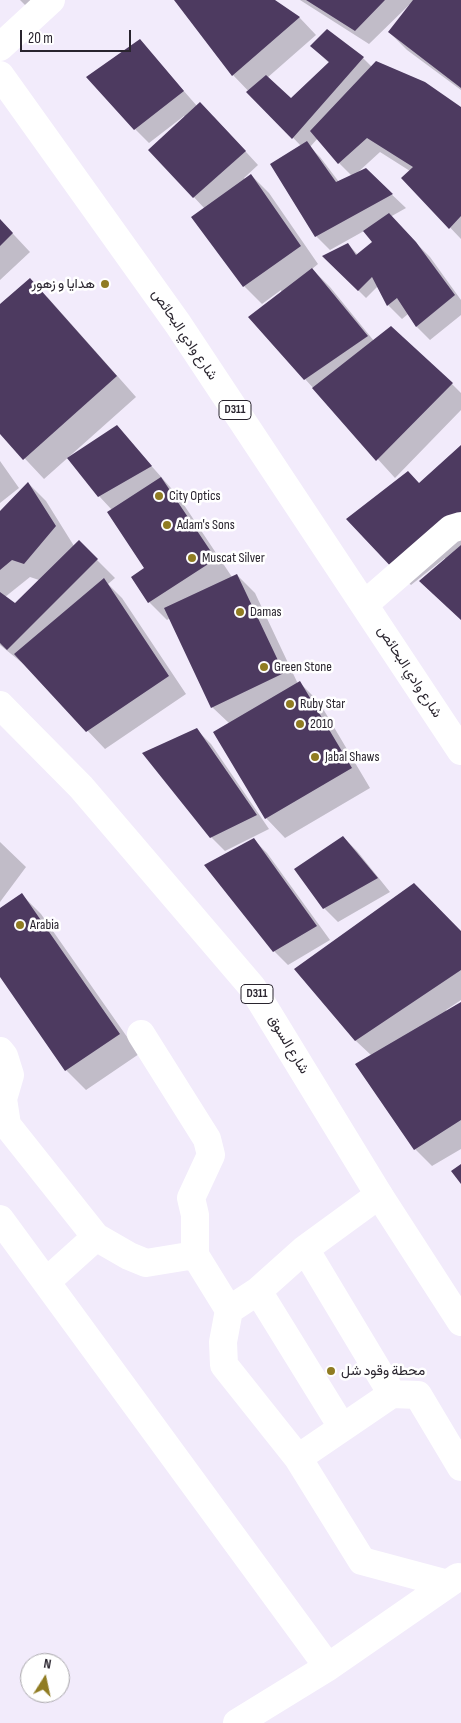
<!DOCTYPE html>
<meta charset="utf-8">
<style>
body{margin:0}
#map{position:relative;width:461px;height:1723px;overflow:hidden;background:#f2ebfb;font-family:"Sofia Sans Condensed",sans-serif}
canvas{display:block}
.north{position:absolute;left:20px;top:1653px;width:50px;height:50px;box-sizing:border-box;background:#fff;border:1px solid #a9a7ab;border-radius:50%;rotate:10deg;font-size:14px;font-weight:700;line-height:20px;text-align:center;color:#29242e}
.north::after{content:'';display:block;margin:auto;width:18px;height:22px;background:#907c22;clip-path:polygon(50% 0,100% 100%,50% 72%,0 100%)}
.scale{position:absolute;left:20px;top:30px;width:111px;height:22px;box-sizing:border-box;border:2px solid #29242e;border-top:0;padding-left:6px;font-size:15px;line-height:18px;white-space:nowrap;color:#29242e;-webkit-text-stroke:4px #fff;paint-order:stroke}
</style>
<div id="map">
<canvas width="461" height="1723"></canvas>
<div class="north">N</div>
<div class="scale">20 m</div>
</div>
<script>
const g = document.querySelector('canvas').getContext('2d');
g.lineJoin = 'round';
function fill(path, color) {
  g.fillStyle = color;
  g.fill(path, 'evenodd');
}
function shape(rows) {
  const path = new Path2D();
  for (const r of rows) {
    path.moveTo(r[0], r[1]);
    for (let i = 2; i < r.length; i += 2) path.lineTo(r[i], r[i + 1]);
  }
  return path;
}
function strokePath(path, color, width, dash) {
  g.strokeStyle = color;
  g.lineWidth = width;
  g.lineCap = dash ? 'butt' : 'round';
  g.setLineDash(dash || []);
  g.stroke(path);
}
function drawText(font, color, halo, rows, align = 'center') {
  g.font = font + ' "Sofia Sans Condensed",Vazirmatn,sans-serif';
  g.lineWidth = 5;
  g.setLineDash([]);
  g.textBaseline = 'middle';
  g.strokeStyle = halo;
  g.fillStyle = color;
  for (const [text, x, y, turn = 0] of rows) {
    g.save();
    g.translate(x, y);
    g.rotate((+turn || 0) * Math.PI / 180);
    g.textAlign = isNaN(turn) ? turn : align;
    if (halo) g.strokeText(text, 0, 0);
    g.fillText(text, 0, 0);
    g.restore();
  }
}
const shadow = shape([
 [20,0,36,0,28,8],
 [175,0,273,0,299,17,316,35,267,78,291,100,329,63,312,46,363,58,372,67,461,109,461,239,403,178,410,171,380,152,357,173,366,170,406,208,390,217,430,257,461,300,461,315,430,340,416,326,408,314,402,319,388,305,378,286,366,298,324,256,348,244,358,255,373,242,364,231,330,250,316,236,301,146,233,75],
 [318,138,339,163,352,176,339,182,320,157,310,147],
 [300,0,461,0,461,90,407,50,389,32,410,6,409,5,369,44],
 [140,41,197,106,214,117,258,165,244,178,245,179,251,175,269,193,318,264,312,269,330,287,374,341,452,384,461,393,461,410,395,478,305,379,281,290,262,304,244,286,205,209,150,150,185,117,184,116,149,143,135,129],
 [0,220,30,252,0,280],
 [30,280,49,299,136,397,44,479,0,432,0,306],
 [117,427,178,496,232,577,237,575,255,593,298,684,300,683,319,702,370,788,285,838,266,818,230,724,212,707,170,618,167,620,149,602,133,577,146,569,112,510,99,496],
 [461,447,461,620,445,558,411,585,397,571,419,484],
 [0,461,19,488,0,503],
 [28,483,46,501,74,546,79,542,115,578,108,584,122,598,186,694,105,749,26,666,0,645,0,513],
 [30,577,39,580,15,604,5,597],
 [197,730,211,744,269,829,225,851,211,837],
 [343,837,357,851,390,892,338,922,324,908],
 [254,840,267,853,330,940,288,965,274,951],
 [0,842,26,867,0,902],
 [22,895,41,914,139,1054,86,1090,66,1070,0,975,0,909],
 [461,932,461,1000,446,1010,447,1012,461,1003,461,1149,432,1166,415,1149,372,1056,356,1041,296,969]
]);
const building = shape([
 [174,0,275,0,300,17,232,76],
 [306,0,385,0,355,31],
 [413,0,461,0,461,88,388,32],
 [327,29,364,57,292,139,246,92,266,75,291,98,329,62,310,46],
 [140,39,184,91,134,130,86,77],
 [376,61,425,82,461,107,461,216,449,229,401,178,413,167,367,138,338,164,310,131],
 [200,102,246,151,193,198,148,150],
 [307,141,336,182,366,168,393,194,315,237,270,164],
 [251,174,301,246,243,287,191,217],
 [389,213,416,242,455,295,416,327,397,298,387,306,372,277,358,291,322,256,348,243,356,255,372,242,363,231],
 [0,219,13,233,0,246],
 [312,268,368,336,304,380,248,317],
 [30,278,117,376,23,460,0,434,0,304],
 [391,326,453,383,376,461,312,388],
 [117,425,152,466,98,497,67,458],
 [461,445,461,518,396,572,346,519,408,471,419,483],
 [161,477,216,559,148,603,131,577,144,568,107,512],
 [28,482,56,526,24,564,12,560,0,570,0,511],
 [79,540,98,559,7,650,0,643,0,592,15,603],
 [461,545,461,620,419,581],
 [237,574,284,673,211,708,164,608],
 [104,578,169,676,86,732,14,654],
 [300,681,352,768,265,819,213,732],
 [197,728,257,815,210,838,142,753],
 [343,836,378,878,323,909,294,869],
 [254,838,317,926,273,952,204,865],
 [414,883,461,931,461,970,355,1041,294,969],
 [22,893,120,1034,65,1071,0,977,0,908],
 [461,1002,461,1120,414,1150,355,1064],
 [461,1164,461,1184,451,1171]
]);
const minor = shape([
 [0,47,51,0],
 [365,604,451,529,461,526],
 [141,1034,207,1139,211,1155,191,1198,195,1215,195,1255,229,1310,258,1291,305,1249,379,1195],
 [0,1051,4,1056,10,1075,3,1099,7,1125,96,1237,129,1256,146,1263,195,1255],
 [0,1219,328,1667],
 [305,1249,392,1394],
 [46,1282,96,1237],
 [258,1291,342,1427],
 [229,1310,223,1342,224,1365,298,1458],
 [448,1584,362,1561,298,1458,392,1394,418,1395,461,1467],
 [237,1723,328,1667,458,1577]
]);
const major = shape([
 [0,75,178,324,461,751],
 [0,705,81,787,252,987,379,1195,461,1322]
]);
const markers = [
 [105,284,5,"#907c22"],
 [159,496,5,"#907c22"],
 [167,525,5,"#907c22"],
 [192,558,5,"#907c22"],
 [240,612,5,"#907c22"],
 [264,667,5,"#907c22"],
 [290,704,5,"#907c22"],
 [300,724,5,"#907c22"],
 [315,757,5,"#907c22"],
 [20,925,5,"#907c22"],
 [331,1371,5,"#907c22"]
];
const shields = [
 [235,410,32],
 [257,994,32]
];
const shieldNames = [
 ["D311",235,410],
 ["D311",257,994]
];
const poiNames = [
 ["هدايا و زهور",95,284,"right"],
 ["City Optics",169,496],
 ["Adam's Sons",177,525],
 ["Muscat Silver",202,558],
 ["Damas",250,612],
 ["Green Stone",274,667],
 ["Ruby Star",300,704],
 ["2010",310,724],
 ["Jabal Shaws",325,757],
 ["Arabia",30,925],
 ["محطة وقود شل",341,1371]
];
const streetNames = [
 ["شارع وادي البحائص",184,335,56],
 ["شارع وادي البحائص",409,672,57],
 ["شارع السوق",288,1045,59]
];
fill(shadow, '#0003');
fill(building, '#4d3a60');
strokePath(minor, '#fff', 28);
strokePath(major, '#fff', 28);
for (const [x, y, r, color] of markers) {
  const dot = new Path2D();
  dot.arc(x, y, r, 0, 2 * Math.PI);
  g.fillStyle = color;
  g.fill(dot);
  strokePath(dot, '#fff', 2);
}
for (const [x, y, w] of shields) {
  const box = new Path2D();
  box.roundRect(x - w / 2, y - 9.5, w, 19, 4);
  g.fillStyle = '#fff';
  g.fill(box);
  strokePath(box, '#29242e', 1);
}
drawText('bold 12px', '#29242e', null, shieldNames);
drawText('14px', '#29242e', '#fff', poiNames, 'left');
drawText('14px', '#29242e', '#fff', streetNames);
</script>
